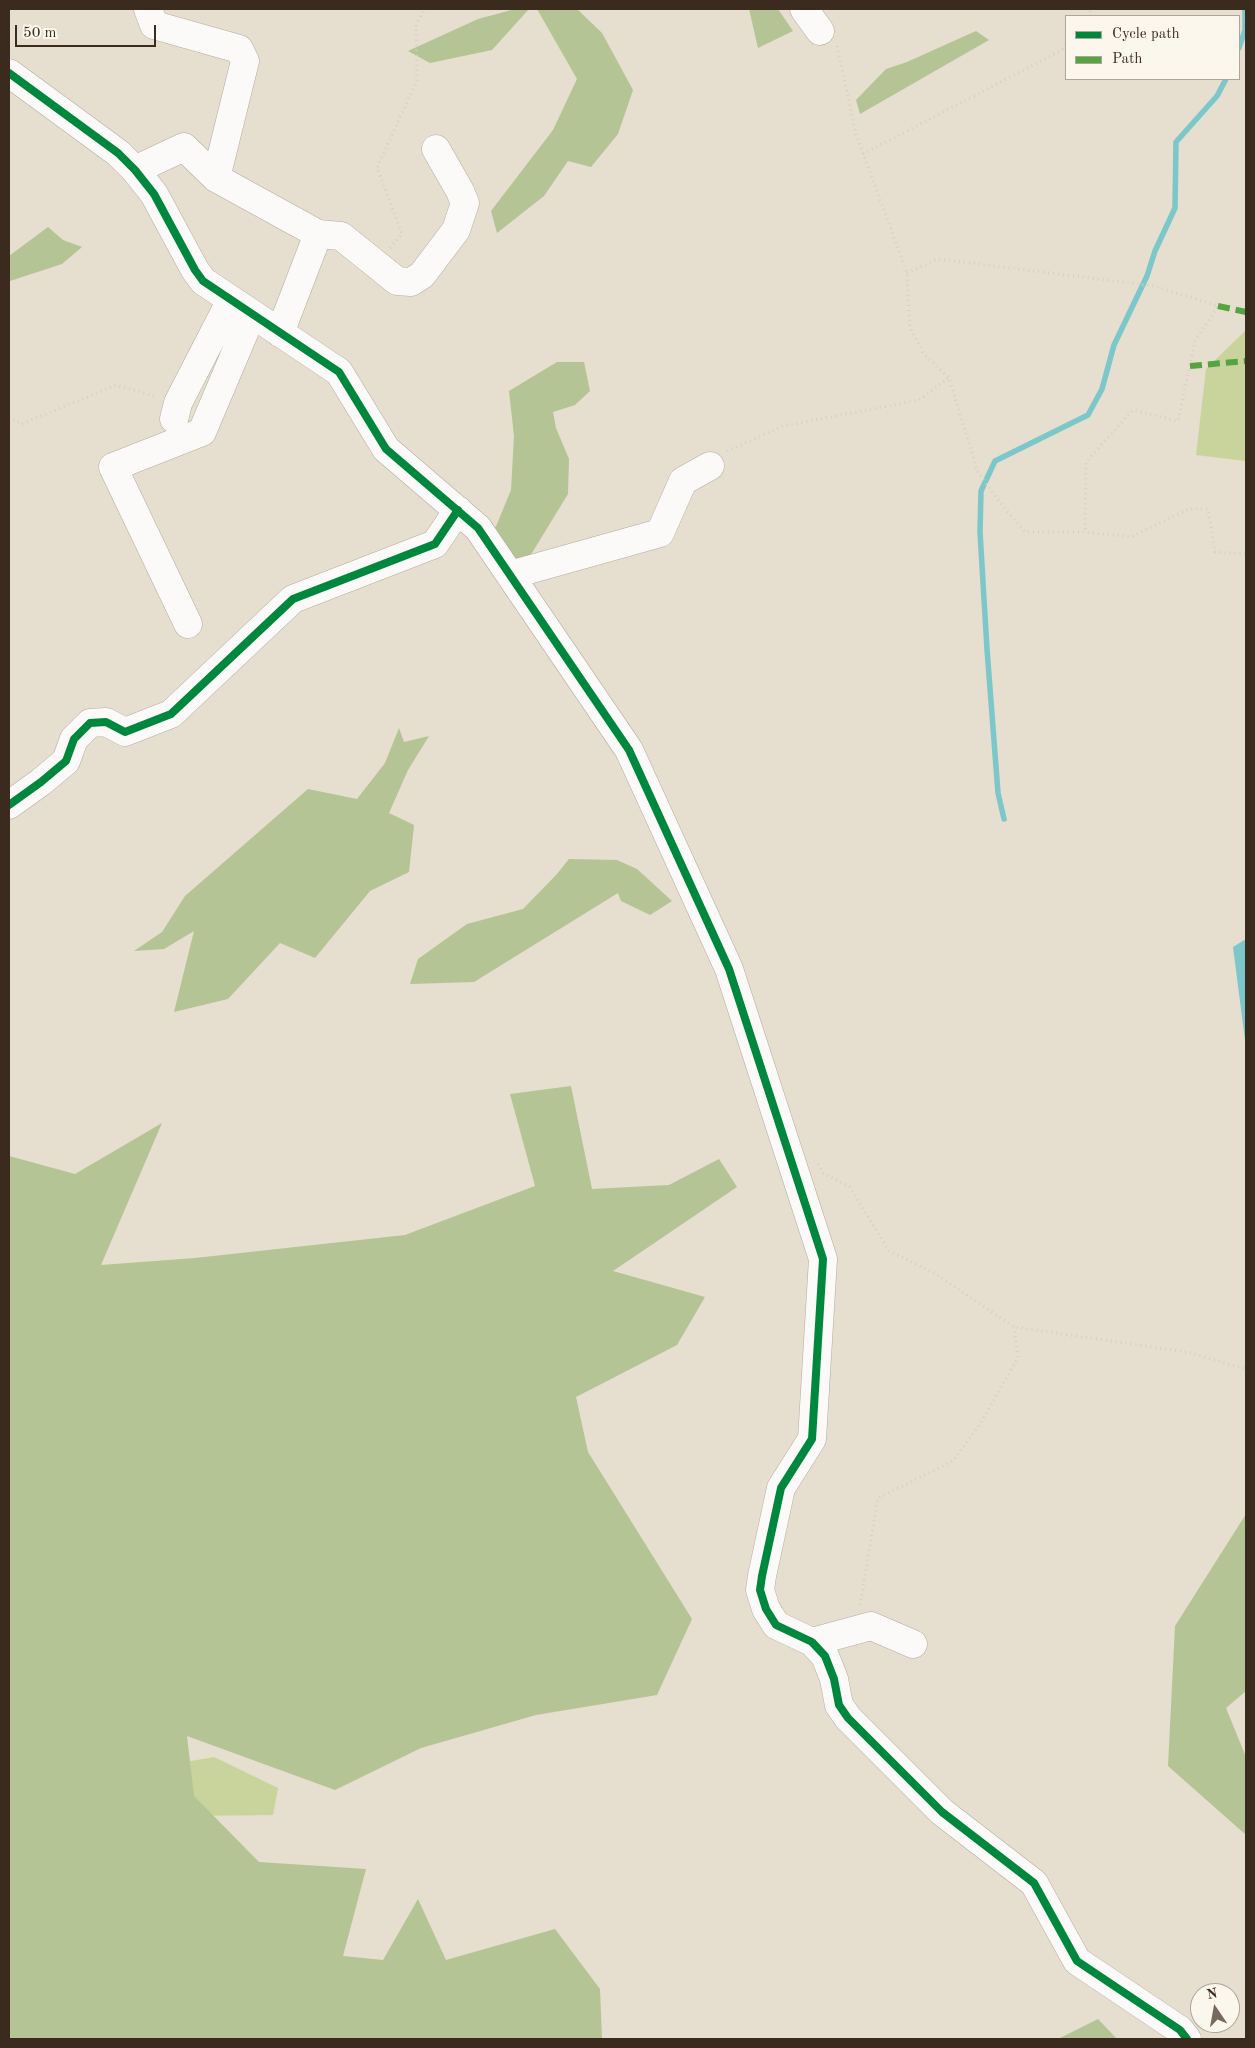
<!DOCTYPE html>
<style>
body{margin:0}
#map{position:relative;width:1255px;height:2048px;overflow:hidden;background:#e6dece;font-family:"Old Standard TT",serif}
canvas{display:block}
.frame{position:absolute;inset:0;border:10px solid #3b2a1e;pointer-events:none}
.legend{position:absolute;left:1065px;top:15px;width:175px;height:65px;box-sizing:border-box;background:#fbf7ec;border:1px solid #aea59a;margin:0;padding:6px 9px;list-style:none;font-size:15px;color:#3b2a1e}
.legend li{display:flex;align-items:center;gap:10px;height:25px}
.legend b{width:25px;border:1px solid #aea59a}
.north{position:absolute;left:1190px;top:1983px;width:50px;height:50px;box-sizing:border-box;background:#fbf7ec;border:1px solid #aea59a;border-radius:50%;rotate:348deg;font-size:14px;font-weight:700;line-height:20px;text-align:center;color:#3b2a1e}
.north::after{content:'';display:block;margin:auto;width:18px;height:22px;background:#77695c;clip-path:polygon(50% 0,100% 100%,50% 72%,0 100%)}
.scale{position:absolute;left:15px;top:25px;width:141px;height:22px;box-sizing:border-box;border:2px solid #3b2a1e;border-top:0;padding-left:6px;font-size:15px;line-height:18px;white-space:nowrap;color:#3b2a1e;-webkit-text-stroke:4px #fbf7ec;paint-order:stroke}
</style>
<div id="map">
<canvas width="1255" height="2048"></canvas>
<div class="frame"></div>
<ul class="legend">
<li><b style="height:6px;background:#00873e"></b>Cycle path</li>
<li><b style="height:6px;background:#54a441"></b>Path</li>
</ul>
<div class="north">N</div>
<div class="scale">50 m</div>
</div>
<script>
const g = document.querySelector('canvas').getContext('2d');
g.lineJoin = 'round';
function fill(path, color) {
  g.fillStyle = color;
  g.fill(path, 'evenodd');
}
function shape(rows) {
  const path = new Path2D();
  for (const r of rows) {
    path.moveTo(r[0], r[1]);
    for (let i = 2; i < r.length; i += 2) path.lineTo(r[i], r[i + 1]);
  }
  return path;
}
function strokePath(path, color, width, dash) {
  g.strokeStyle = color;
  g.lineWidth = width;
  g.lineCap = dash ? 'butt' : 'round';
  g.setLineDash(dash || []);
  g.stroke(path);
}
const green = shape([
 [1246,330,1246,461,1196,455,1206,369],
 [214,1757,278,1788,273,1815,188,1816,140,1770]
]);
const forest = shape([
 [515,9,529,9,492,50,430,63,408,51,478,19],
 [537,9,577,9,602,33,633,90,618,134,591,167,568,161,544,196,497,233,491,211,553,130,577,79],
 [749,9,778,9,793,31,758,48],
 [976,31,989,40,860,114,856,100,886,69,907,62],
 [48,227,63,240,82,247,62,264,10,281,9,256],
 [557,362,584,362,590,391,575,405,553,412,556,428,569,459,568,494,527,561,495,578,481,551,497,524,511,490,514,436,509,391],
 [399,728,404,742,429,736,408,770,389,813,414,825,409,872,370,891,315,958,280,943,228,999,174,1012,194,931,164,949,134,951,162,932,185,896,308,789,357,799,385,763],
 [569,859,617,860,637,869,672,901,650,915,621,901,618,893,474,982,410,984,418,959,467,924,523,909,557,874],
 [571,1086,592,1189,669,1185,719,1159,737,1187,613,1271,705,1297,677,1345,576,1397,588,1452,692,1619,657,1695,536,1715,421,1748,335,1790,187,1736,194,1796,259,1862,366,1869,343,1956,383,1960,418,1899,446,1960,555,1929,600,1989,602,2039,9,2039,9,1156,75,1174,162,1123,101,1265,195,1258,405,1235,535,1186,510,1094],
 [1246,1514,1246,1691,1226,1708,1246,1757,1246,1835,1168,1766,1175,1626],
 [1098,2019,1117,2039,1058,2039]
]);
const water = shape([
 [1246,939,1246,1048,1233,947]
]);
const stream = shape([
 [1239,48,1245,30,1245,9],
 [1004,819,998,793,987,649,980,532,981,491,995,461,1088,415,1102,389,1114,345,1147,276,1155,251,1175,208,1176,142,1217,96,1226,79]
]);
const path = shape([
 [1087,16,1092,9],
 [837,46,856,134,907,273,910,328,924,354,949,378,978,473,1006,510,1025,532,1085,532,1131,537,1189,509,1208,509,1215,552,1246,554],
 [863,154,1062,50,1066,44],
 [390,248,402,234,377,168,417,80,416,24,425,9],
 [907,273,938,259,1154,286,1218,306,1195,341,1178,421,1133,410,1086,462,1085,532],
 [9,417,22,424,116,385,157,397],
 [727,451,783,426,919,400,949,378],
 [818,1164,823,1173,850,1187,889,1251,936,1274,1014,1327,1187,1352,1246,1369],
 [860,1605,878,1498,953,1461,980,1424,1018,1358,1014,1327]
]);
const minor = shape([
 [148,9,154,25,239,49,245,61,216,178],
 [804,9,820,31],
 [9,73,118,153,135,170,154,194,195,270,203,281,339,372,386,449,478,528,629,750,729,969,823,1259,812,1439,781,1488,762,1576,760,1590,766,1609,776,1625,812,1642,825,1656,834,1679,839,1705,848,1718,942,1812,1034,1883,1077,1961,1180,2030,1187,2039],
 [135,170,184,147,216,178,318,234,341,236,397,281,411,282,422,275,456,230,465,203,460,191,436,149],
 [280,333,318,234],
 [174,419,178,403,231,300],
 [510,575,660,533,683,481,710,466],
 [188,624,113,467,202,432,252,314],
 [9,805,41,782,66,761,74,739,90,723,106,722,125,732,171,714,293,599,435,544,458,510],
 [812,1642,871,1626,913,1644]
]);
const quiet = shape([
 [1218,306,1246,312],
 [1190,366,1246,361]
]);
const cycleway = shape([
 [9,73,118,153,135,170,154,194,195,270,203,281,339,372,386,449,478,528,629,750,729,969,823,1259,812,1439,781,1488,762,1576,760,1590,766,1609,776,1625,812,1642,825,1656,834,1679,839,1705,848,1718,942,1812,1034,1883,1077,1961,1180,2030,1187,2039],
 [9,805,41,782,66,761,74,739,90,723,106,722,125,732,171,714,293,599,435,544,458,510]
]);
fill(green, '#c8d49b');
fill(forest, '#b4c494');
fill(water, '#7cc7c9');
strokePath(stream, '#7cc7c9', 5.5);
strokePath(minor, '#b3aca1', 29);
strokePath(path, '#d3d0cb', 3, [1, 4]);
strokePath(minor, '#fbfaf8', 28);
strokePath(quiet, '#54a441', 6, [12, 6]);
strokePath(cycleway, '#00873e', 8);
</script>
